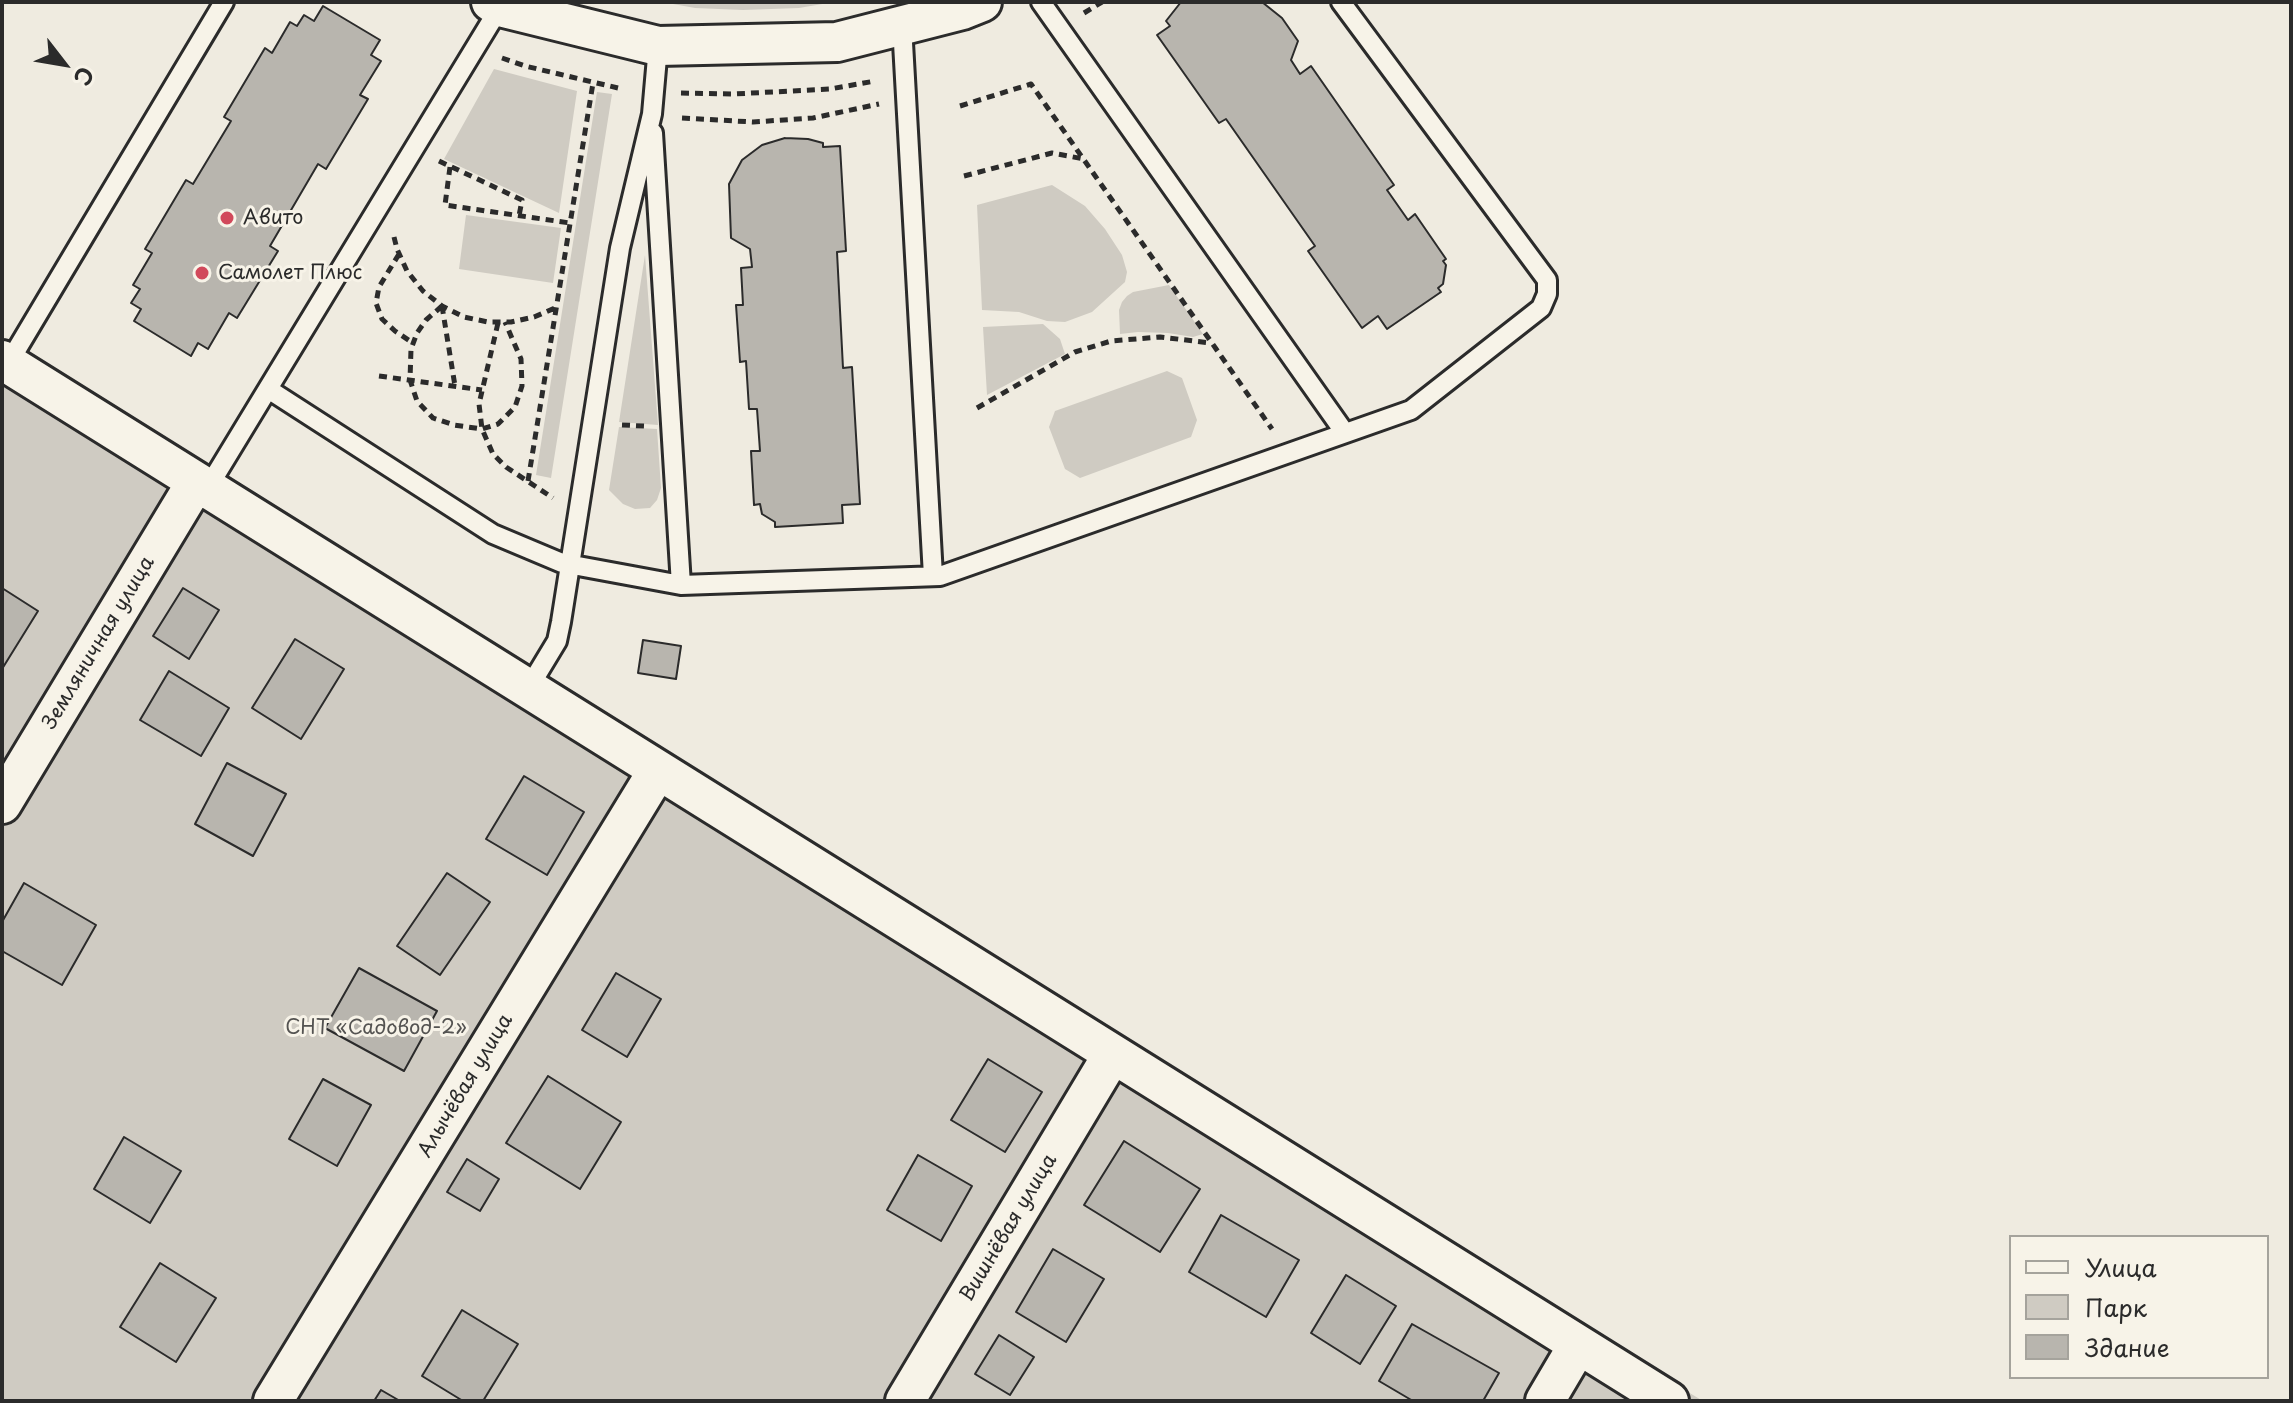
<!DOCTYPE html>
<meta charset="utf-8">
<style>
body{margin:0}
#map{position:relative;width:2293px;height:1403px;overflow:hidden;background:#efebe0;font-family:"Playpen Sans",sans-serif}
canvas{display:block}
.frame{position:absolute;inset:0;border:4px solid #2b2b2b;pointer-events:none}
.legend{position:absolute;left:2009px;top:1235px;width:260px;height:144px;box-sizing:border-box;background:#f7f3e8;border:2px solid #a5a39c;margin:0;padding:10px 14px;list-style:none;font-size:24px;color:#2b2b2b}
.legend li{display:flex;align-items:center;gap:16px;height:40px}
.legend b{width:40px;border:2px solid #a5a39c}
.north{position:absolute;left:24px;top:24px;width:80px;height:80px;-webkit-text-stroke:6px #f7f3e8;paint-order:stroke;rotate:121deg;font-size:22px;font-weight:700;line-height:32px;text-align:center;color:#2b2b2b}
.north::after{content:'';display:block;margin:auto;width:28px;height:36px;background:#2b2b2b;clip-path:polygon(50% 0,100% 100%,50% 72%,0 100%)}
</style>
<div id="map">
<canvas width="2293" height="1403"></canvas>
<div class="frame"></div>
<ul class="legend">
<li><b style="height:10px;background:#f7f3e8"></b>Улица</li>
<li><b style="height:22px;background:#cfcbc2"></b>Парк</li>
<li><b style="height:22px;background:#b8b5ae"></b>Здание</li>
</ul>
<div class="north">С</div>
</div>
<script>
const g = document.querySelector('canvas').getContext('2d');
g.lineJoin = 'round';
function fill(path, color) {
  g.fillStyle = color;
  g.fill(path, 'evenodd');
}
function shape(rows) {
  const path = new Path2D();
  for (const r of rows) {
    path.moveTo(r[0], r[1]);
    for (let i = 2; i < r.length; i += 2) path.lineTo(r[i], r[i + 1]);
  }
  return path;
}
function strokePath(path, color, width, dash) {
  g.strokeStyle = color;
  g.lineWidth = width;
  g.lineCap = dash ? 'butt' : 'round';
  g.setLineDash(dash || []);
  g.stroke(path);
}
function drawText(font, color, halo, rows, align = 'center') {
  g.font = font + ' "Playpen Sans",sans-serif';
  g.lineWidth = 6;
  g.setLineDash([]);
  g.textBaseline = 'middle';
  g.strokeStyle = halo;
  g.fillStyle = color;
  for (const [text, x, y, turn = 0] of rows) {
    g.save();
    g.translate(x, y);
    g.rotate((+turn || 0) * Math.PI / 180);
    g.textAlign = isNaN(turn) ? turn : align;
    if (halo) g.strokeText(text, 0, 0);
    g.fillText(text, 0, 0);
    g.restore();
  }
}
const green = shape([
 [662,2,834,2,799,8,743,10,695,8],
 [494,69,577,91,559,213,444,159],
 [597,92,612,94,551,478,536,475],
 [1052,185,1085,206,1105,229,1122,255,1127,272,1125,282,1092,312,1065,322,1047,321,1019,312,982,310,977,205],
 [466,215,561,228,553,283,459,269],
 [645,255,658,425,619,422],
 [1169,285,1203,334,1193,337,1168,333,1138,332,1120,334,1119,310,1122,302,1127,296,1133,292],
 [1043,324,1060,339,1065,354,987,395,983,327],
 [2,352,1076,1025,1703,1401,2,1401],
 [1167,371,1182,378,1197,420,1191,437,1080,478,1065,469,1049,427,1055,411],
 [619,427,657,429,661,488,657,500,650,508,635,509,623,504,609,490]
]);
const building = shape([
 [1181,2,1262,2,1282,18,1298,41,1291,60,1300,74,1311,66,1394,185,1387,190,1408,220,1415,214,1446,259,1443,261,1446,265,1443,284,1438,288,1441,292,1387,329,1378,316,1362,328,1308,251,1315,246,1226,119,1219,123,1157,35,1170,26,1166,21,1181,2],
 [323,6,380,40,371,55,381,61,360,95,368,99,326,169,318,164,270,246,278,251,237,318,229,313,208,349,198,343,191,356,134,321,141,309,131,303,140,289,133,285,152,253,145,249,186,180,193,184,231,121,224,117,265,48,272,53,290,22,297,26,304,15,314,21,323,6],
 [785,138,808,139,823,143,823,147,840,146,846,251,837,252,843,368,852,367,860,504,842,505,843,523,775,527,775,522,762,514,760,504,754,505,751,451,760,451,757,409,749,409,746,361,740,362,736,305,743,305,741,268,752,267,750,249,731,238,729,184,742,160,762,145,785,138],
 [2,588,38,611,2,669,2,588],
 [183,588,219,610,189,659,153,636,183,588],
 [295,639,344,669,301,739,252,708,295,639],
 [643,640,681,646,676,679,638,673,643,640],
 [169,671,229,708,201,756,140,720,169,671],
 [227,763,286,794,253,856,195,824,227,763],
 [524,776,584,812,547,875,486,839,524,776],
 [447,873,490,902,440,975,397,946,447,873],
 [24,883,96,925,62,985,2,951,2,922,24,883],
 [359,968,437,1011,404,1071,325,1028,359,968],
 [616,973,661,999,627,1057,582,1030,616,973],
 [988,1059,1042,1092,1005,1152,951,1120,988,1059],
 [548,1076,621,1122,580,1189,506,1143,548,1076],
 [323,1079,371,1105,337,1166,289,1139,323,1079],
 [124,1137,181,1171,150,1223,94,1189,124,1137],
 [1124,1141,1200,1189,1160,1252,1084,1205,1124,1141],
 [918,1155,972,1186,941,1241,887,1210,918,1155],
 [467,1159,499,1179,480,1211,447,1192,467,1159],
 [1221,1215,1299,1260,1266,1317,1189,1272,1221,1215],
 [1053,1249,1104,1279,1066,1342,1016,1312,1053,1249],
 [160,1263,216,1298,176,1362,120,1327,160,1263],
 [1346,1275,1396,1306,1360,1364,1311,1333,1346,1275],
 [462,1310,518,1344,483,1401,463,1401,422,1376,462,1310],
 [1412,1324,1499,1373,1483,1401,1413,1401,1379,1381,1412,1324],
 [999,1335,1034,1357,1010,1395,975,1374,999,1335],
 [381,1390,400,1401,374,1401,381,1390]
]);
const path = shape([
 [1084,13,1102,2],
 [502,58,525,66,618,88],
 [681,93,733,94,830,89,875,81],
 [960,106,1031,84,1272,429],
 [682,118,753,122,813,118,879,104],
 [439,161,522,200,519,216],
 [450,167,445,205,570,223],
 [964,176,1052,153,1084,159],
 [394,237,397,249,407,271,423,291,442,306,464,317,488,322,511,322,534,317,555,308],
 [399,254,379,287,376,303,382,319,395,331,413,343],
 [442,306,426,320,417,333,411,349,410,380,417,401,433,418,454,425,482,429,498,424,515,407,522,386,521,359,505,322],
 [442,306,455,386],
 [498,323,479,404,482,429,493,454,506,467,553,498],
 [379,376,482,390],
 [977,408,1075,352,1111,341,1160,337,1211,343],
 [622,425,644,426],
 [528,481,593,83]
]);
const lane = shape([
 [1041,2,1345,433],
 [902,25,933,576],
 [653,133,681,585],
 [8,364,224,2],
 [268,389,493,534,562,563,681,585,940,576,1411,410,1541,308,1547,294,1547,280,1341,2],
 [207,489,500,7],
 [528,689,557,641,561,622,620,248,652,114,658,46]
]);
const street = shape([
 [491,2,500,7,658,46,837,42,962,10,982,2],
 [2,360,1669,1401],
 [2,804,196,482],
 [273,1401,658,770],
 [905,1401,1112,1055],
 [1545,1401,1578,1345]
]);
const markers = [
 [227,218,8,"#d1495b"],
 [202,273,8,"#d1495b"]
];
const poiNames = [
 ["Авито",243,218],
 ["Самолет Плюс",218,273]
];
const streetNames = [
 ["Земляничная улица",99,643,-59],
 ["Алычёвая улица",466,1086,-59],
 ["Вишнёвая улица",1009,1228,-59]
];
const parkNames = [
 ["СНТ «Садовод-2»",376,1028]
];
fill(green, '#cfcbc2');
fill(building, '#b8b5ae');
strokePath(building, '#2b2b2b', 2);
strokePath(lane, '#2b2b2b', 24);
strokePath(street, '#2b2b2b', 44);
strokePath(path, '#2b2b2b', 5, [8, 6]);
strokePath(lane, '#f7f3e8', 18);
strokePath(street, '#f7f3e8', 38);
for (const [x, y, r, color] of markers) {
  const dot = new Path2D();
  dot.arc(x, y, r, 0, 2 * Math.PI);
  g.fillStyle = color;
  g.fill(dot);
  strokePath(dot, '#f7f3e8', 3);
}
drawText('20px', '#2b2b2b', '#f7f3e8', poiNames, 'left');
drawText('20px', '#2b2b2b', '#f7f3e8', streetNames);
drawText('20px', '#545351', '#f7f3e8', parkNames);
</script>
